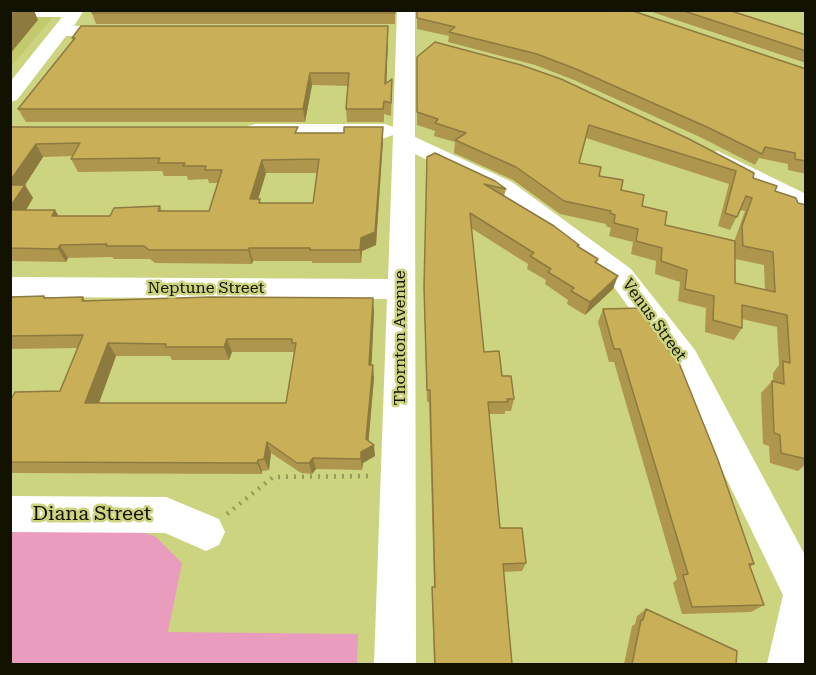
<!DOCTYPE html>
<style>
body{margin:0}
#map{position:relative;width:816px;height:675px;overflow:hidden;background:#cdd480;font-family:"Roboto Serif",serif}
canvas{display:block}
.frame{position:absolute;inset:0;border:12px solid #111200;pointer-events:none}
</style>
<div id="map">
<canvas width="816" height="675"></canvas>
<div class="frame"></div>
</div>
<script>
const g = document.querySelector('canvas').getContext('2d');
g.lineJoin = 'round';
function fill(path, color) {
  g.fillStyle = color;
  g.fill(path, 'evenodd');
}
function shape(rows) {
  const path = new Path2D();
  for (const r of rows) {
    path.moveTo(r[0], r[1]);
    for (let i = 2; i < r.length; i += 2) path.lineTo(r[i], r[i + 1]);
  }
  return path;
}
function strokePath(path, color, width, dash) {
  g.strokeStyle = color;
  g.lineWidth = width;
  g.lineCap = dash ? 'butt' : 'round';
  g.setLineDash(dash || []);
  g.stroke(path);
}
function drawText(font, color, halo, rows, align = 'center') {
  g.font = font + ' "Roboto Serif",serif';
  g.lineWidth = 5;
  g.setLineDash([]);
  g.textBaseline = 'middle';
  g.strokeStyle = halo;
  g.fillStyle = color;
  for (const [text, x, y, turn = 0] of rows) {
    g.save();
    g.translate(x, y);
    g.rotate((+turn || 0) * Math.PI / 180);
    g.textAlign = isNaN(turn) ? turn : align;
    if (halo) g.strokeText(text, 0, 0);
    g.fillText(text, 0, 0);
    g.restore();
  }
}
const built = shape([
 [11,11,58,11,11,67]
]);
const green = shape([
 [11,530,137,531,155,536,182,563,168,632,358,634,357,664,11,664]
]);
const path = shape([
 [227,514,273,477,371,476]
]);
const minor = shape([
 [10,10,84,10,74,26,118,26,124,27,127,31,124,35,118,36,66,36,17,100,10,102,10,82,62,17,10,17,10,10],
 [397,10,415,10,415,137,512,182,631,269,695,350,806,557,806,664,767,664,783,595,672,367,611,283,494,192,415,154,416,664,374,664,387,299,10,297,10,277,388,279,393,135,385,138,256,138,248,136,245,131,248,126,256,124,385,124,393,127,397,10],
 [718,151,806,194,806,213,797,211,710,163,707,158,710,153,718,151],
 [10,496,166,497,219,519,225,532,219,545,206,551,165,533,10,532,10,496]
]);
const wall = shape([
 [395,10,395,24,96,24,92,13],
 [417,10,806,69,806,174,788,170,788,164,759,158,755,165,702,138,574,80,535,65,448,42,449,36,417,29],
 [646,10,728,10,806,35,806,63],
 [72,38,388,38,386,83,392,79,391,116,384,114,384,122,347,122,346,109,348,86,312,85,305,122,26,122,18,109,73,40],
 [435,42,753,178,775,191,798,203,806,205,806,464,798,471,770,463,769,446,763,444,761,393,772,381,773,382,773,373,779,365,777,327,742,319,742,328,734,340,705,332,706,308,678,301,680,282,655,274,656,261,631,254,633,242,609,236,611,228,606,226,606,224,560,214,513,180,454,153,455,142,434,136,435,131,417,125,417,57],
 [586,138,729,184,718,226,730,230,740,210,745,211,735,239,735,259,764,265,765,290,735,283,665,225,621,190,579,163],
 [10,127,299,133,383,140,376,245,362,251,361,263,312,263,312,261,253,261,252,264,155,263,150,259,114,259,112,257,68,258,66,262,10,261],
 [73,156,71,159,78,172,162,171,164,176,187,176,188,180,208,179,209,183,218,183,209,211,162,211,160,206,110,216,59,216,26,210,33,198,25,185,43,157],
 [266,173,317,173,313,203,261,203,258,199],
 [427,157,506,189,504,196,579,245,578,247,598,259,597,263,613,289,585,315,567,304,568,300,545,284,546,280,527,269,528,264,471,228,484,352,502,376,514,399,511,411,505,411,505,414,489,414,500,528,526,563,522,571,504,572,512,664,434,664,432,595,432,587,434,587,429,402,427,402,424,300],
 [44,296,46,298,83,297,85,301,374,311,371,365,374,378,368,440,375,456,363,463,362,470,316,469,312,474,301,473,271,453,269,470,262,471,262,474,10,473,10,401,60,391,78,348,10,349,10,297],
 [232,352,294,352,286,403,99,403,116,356,170,356,172,360,229,360],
 [603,309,754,564,750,567,764,605,751,612,682,614,673,583,677,579,614,362,609,362,598,322],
 [646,609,736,664,624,664,632,626,635,624,637,616]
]);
const shadedWall = shape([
 [16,10,34,10,38,20,10,54,10,17],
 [388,26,388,38,386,97,385,84],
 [310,73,312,85,305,122,303,109],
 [383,127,383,140,376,245,362,251,361,263,360,250,361,238],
 [36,144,43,157,25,185,33,198,18,223,10,213,10,181],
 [262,160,266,173,254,213,250,199],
 [55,210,63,223,52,216],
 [60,245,68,258,66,262,58,249],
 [249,248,253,261,252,264,248,250],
 [618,276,613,289,585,315,590,302],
 [373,298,374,311,371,378,369,365],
 [227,339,232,352,229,360,224,347],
 [108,343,116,356,95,414,85,403],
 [373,365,374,378,368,448,374,445,375,456,363,463,362,470,361,459,361,452,366,439],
 [267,442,271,453,269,470,264,459],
 [313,458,316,469,312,474,309,463],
 [258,460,262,471,262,474,257,463]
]);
const building = shape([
 [10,10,16,10,10,17,10,10],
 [94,10,395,10,395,13,92,13,94,10],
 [417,10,630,10,806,69,806,161,795,159,795,153,765,147,762,154,707,127,576,69,537,54,449,32,455,27,417,18,417,10],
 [681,10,728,10,806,35,806,51,681,10],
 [81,26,388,26,385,84,392,79,391,103,384,101,383,109,346,109,349,73,310,73,303,109,18,109,75,38,72,38,81,26],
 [435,42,521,65,561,79,689,139,754,173,753,178,777,186,775,191,796,198,798,203,806,205,806,459,781,453,780,435,774,433,772,381,784,384,783,361,790,363,787,315,742,305,742,328,713,320,714,296,685,289,687,270,661,261,662,248,636,241,638,229,614,223,615,215,610,213,611,211,564,201,516,167,455,140,466,133,435,123,438,119,417,112,417,57,435,42],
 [589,125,736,171,725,213,737,217,746,196,752,198,742,226,743,246,773,252,775,292,735,283,735,241,665,225,667,212,642,206,644,195,621,190,623,180,599,176,601,167,579,163,589,125],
 [10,127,298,127,295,133,344,133,344,127,383,127,375,232,361,238,360,250,310,250,310,248,249,248,248,250,149,250,144,246,106,246,107,244,60,245,58,249,10,248,10,210,55,210,52,216,110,216,114,208,160,206,158,211,209,211,222,170,205,170,206,166,183,166,185,163,158,163,160,158,71,159,80,143,36,144,10,181,10,127],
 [319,159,313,203,259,203,260,199,250,199,262,160,319,159],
 [435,153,495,181,506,189,484,184,554,226,579,245,577,246,598,259,595,262,618,276,590,302,571,291,574,288,548,272,551,269,530,256,534,253,470,213,484,352,499,351,502,376,511,376,514,399,507,399,508,402,488,402,500,528,522,528,526,563,503,564,512,664,435,664,432,587,435,587,430,390,427,390,424,287,427,157,435,153],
 [10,185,25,185,10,207,10,185],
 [44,296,44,298,83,297,82,301,209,297,373,298,369,365,373,365,366,439,374,445,361,452,361,459,313,458,309,463,297,463,267,442,264,459,258,460,257,463,10,462,10,401,15,392,60,391,83,335,10,336,10,297,44,296],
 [227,339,292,339,292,343,296,343,286,403,85,403,108,343,166,344,165,347,224,347,227,339],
 [642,308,653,330,658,330,670,353,675,353,718,460,754,564,749,564,764,605,692,607,683,575,688,574,620,349,614,349,603,309,642,308],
 [646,609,737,651,736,664,632,664,641,620,643,620,646,609]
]);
const streetNames = [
 ["Neptune Street",206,288],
 ["Venus Street",654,320,54],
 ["Thornton Avenue",400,338,-90]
];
const nearStreetnames = [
 ["Diana Street",92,514]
];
fill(built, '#c3c96d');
fill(green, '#ea9cbe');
strokePath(path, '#949a5a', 4.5, [2, 6]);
fill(minor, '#fff');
fill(wall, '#ae964d');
fill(shadedWall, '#8d7a3e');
fill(building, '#caaf59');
strokePath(building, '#8d7a3e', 1.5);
drawText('16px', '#111200', '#cdd480', streetNames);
drawText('20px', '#111200', '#cdd480', nearStreetnames);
</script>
